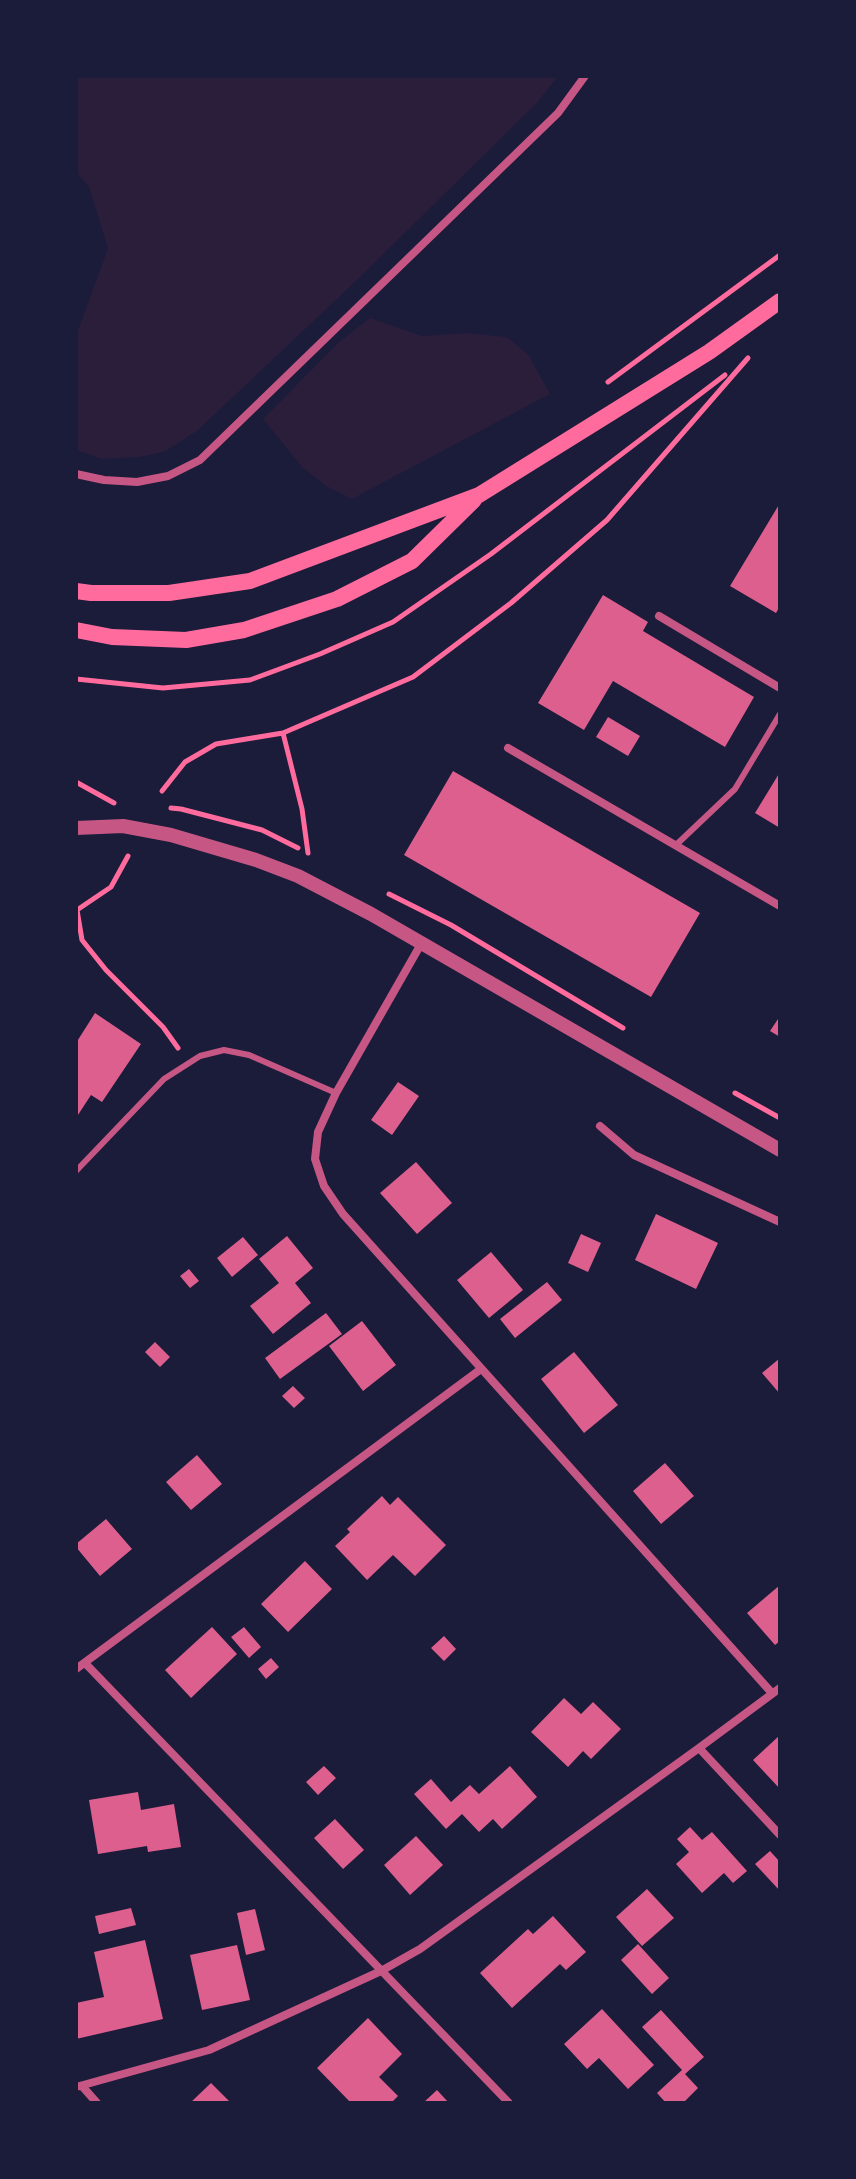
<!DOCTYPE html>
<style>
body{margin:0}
#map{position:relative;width:856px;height:2179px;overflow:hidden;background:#1b1b3a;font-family:"Public Sans",sans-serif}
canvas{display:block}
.frame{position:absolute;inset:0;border:78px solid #1b1b3a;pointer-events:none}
</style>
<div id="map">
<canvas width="856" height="2179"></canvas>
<div class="frame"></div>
</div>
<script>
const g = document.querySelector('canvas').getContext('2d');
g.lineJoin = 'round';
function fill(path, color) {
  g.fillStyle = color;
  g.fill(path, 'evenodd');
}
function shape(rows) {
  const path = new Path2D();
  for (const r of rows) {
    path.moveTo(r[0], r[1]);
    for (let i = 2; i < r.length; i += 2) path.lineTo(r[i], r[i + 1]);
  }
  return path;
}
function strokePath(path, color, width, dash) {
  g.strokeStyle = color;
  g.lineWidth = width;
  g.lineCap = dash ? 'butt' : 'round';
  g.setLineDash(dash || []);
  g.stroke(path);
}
const green = shape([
 [76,76,558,76,537,103,356,281,197,431,164,452,139,457,102,459,76,450,76,336,108,248,89,187,76,172],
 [370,318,422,336,466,333,507,337,528,354,550,394,352,499,326,486,303,468,263,419,339,342]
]);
const building = shape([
 [780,503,780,606,776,613,730,586],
 [603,595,648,622,643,631,754,697,725,747,613,681,584,730,538,703],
 [608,717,640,736,628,756,596,737],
 [453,771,700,913,651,997,404,855],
 [780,772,780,828,755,813],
 [95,1013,141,1044,102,1102,91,1095,76,1118,76,1043],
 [780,1016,780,1037,770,1031],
 [398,1082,419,1096,392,1135,371,1120],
 [416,1162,452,1203,417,1234,380,1193],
 [656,1214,718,1243,696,1289,635,1260],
 [581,1234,601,1243,588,1272,568,1263],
 [287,1236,313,1268,295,1283,311,1303,273,1334,250,1306,279,1283,259,1259],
 [243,1237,258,1255,232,1277,217,1258],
 [491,1252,523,1290,489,1318,457,1280],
 [189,1269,199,1281,190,1288,180,1276],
 [547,1282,562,1300,515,1338,500,1319],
 [326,1313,342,1334,280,1379,265,1358],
 [362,1321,396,1365,363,1391,329,1346],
 [155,1342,170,1357,160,1367,145,1352],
 [574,1352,618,1405,584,1433,541,1379],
 [780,1358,780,1394,762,1373],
 [293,1386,305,1398,294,1408,282,1396],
 [197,1455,222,1484,191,1510,166,1482],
 [665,1463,694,1496,661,1524,633,1491],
 [382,1496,390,1505,398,1497,446,1545,415,1576,393,1555,367,1580,335,1546,350,1532,347,1529],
 [106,1519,132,1549,100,1576,76,1547,76,1544],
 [305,1561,332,1589,288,1632,261,1604],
 [780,1585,780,1641,775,1645,747,1613],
 [212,1627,237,1654,191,1698,165,1670],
 [244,1627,261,1647,249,1658,231,1637],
 [444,1636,456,1649,444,1661,431,1648],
 [271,1658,279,1667,266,1679,258,1669],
 [564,1698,581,1714,593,1702,621,1729,591,1759,583,1751,568,1767,531,1732],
 [780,1735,780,1789,753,1760],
 [324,1766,336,1778,318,1795,306,1782],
 [510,1766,537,1797,502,1829,493,1819,479,1832,462,1814,446,1829,414,1794,431,1779,451,1802,470,1785,479,1794],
 [138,1792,141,1810,174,1804,181,1847,148,1852,147,1846,98,1854,89,1800],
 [335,1819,364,1850,343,1869,314,1838],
 [690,1827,702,1840,712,1832,747,1871,733,1883,724,1873,702,1893,676,1864,689,1852,677,1839],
 [416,1836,443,1865,410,1895,384,1865],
 [770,1851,780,1862,780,1891,755,1864],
 [647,1889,674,1918,642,1946,616,1917],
 [131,1908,136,1925,99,1934,95,1916],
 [255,1909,265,1950,246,1955,237,1913],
 [553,1916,586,1952,566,1970,560,1964,512,2008,480,1973,528,1929,533,1934],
 [145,1940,163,2019,76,2039,76,2003,104,1997,94,1952],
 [638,1944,669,1978,652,1994,621,1960],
 [237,1945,250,2000,202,2010,190,1955],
 [602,2009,654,2065,628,2089,599,2058,587,2069,564,2044],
 [661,2010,704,2057,685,2074,698,2088,683,2103,666,2103,657,2093,682,2070,642,2027],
 [368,2018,402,2054,379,2077,398,2096,391,2103,351,2103,317,2068],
 [211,2083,231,2103,190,2103],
 [437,2090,449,2103,423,2103]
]);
const path = shape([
 [608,382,780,255],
 [76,679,163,688,250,680,320,654,393,622,491,554,725,375],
 [283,733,302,809,308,853],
 [76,782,114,803],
 [162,791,185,762,216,744,283,733,413,677,511,603,607,520,748,358],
 [171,808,181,809,262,830,298,848],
 [389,894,451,925,623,1028],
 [77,910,82,940,106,970,163,1027,178,1048],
 [77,910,111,887,128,856],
 [735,1093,780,1118]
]);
const service = shape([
 [676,845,735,789,780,714],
 [76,1171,164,1079,200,1056,224,1050,249,1055,336,1093]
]);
const minor = shape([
 [76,474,104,480,137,482,168,476,200,460,558,113,585,76],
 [659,616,780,688],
 [508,748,780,906],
 [421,944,336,1093,318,1132,315,1159,324,1186,343,1214,771,1692],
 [600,1126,634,1155,780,1222],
 [85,1663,509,2103],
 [76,1669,481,1369],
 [699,1748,780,1835],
 [82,2086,97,2103],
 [76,2087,209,2050,381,1971,420,1949,699,1748,780,1688]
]);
const tertiary = shape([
 [76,828,123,826,171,835,256,860,298,876,371,914,780,1150]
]);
const secondary = shape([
 [76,591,91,593,169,593,250,581,479,495,709,352,780,301],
 [76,630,112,637,186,640,244,630,337,599,412,561,474,500]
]);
fill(green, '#2a1e3b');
fill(building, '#dd5f8e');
strokePath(path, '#ff6b9d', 5);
strokePath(service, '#c65784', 6);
strokePath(minor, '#c65784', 8);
strokePath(tertiary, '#c65784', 14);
strokePath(secondary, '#ff6b9d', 16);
</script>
